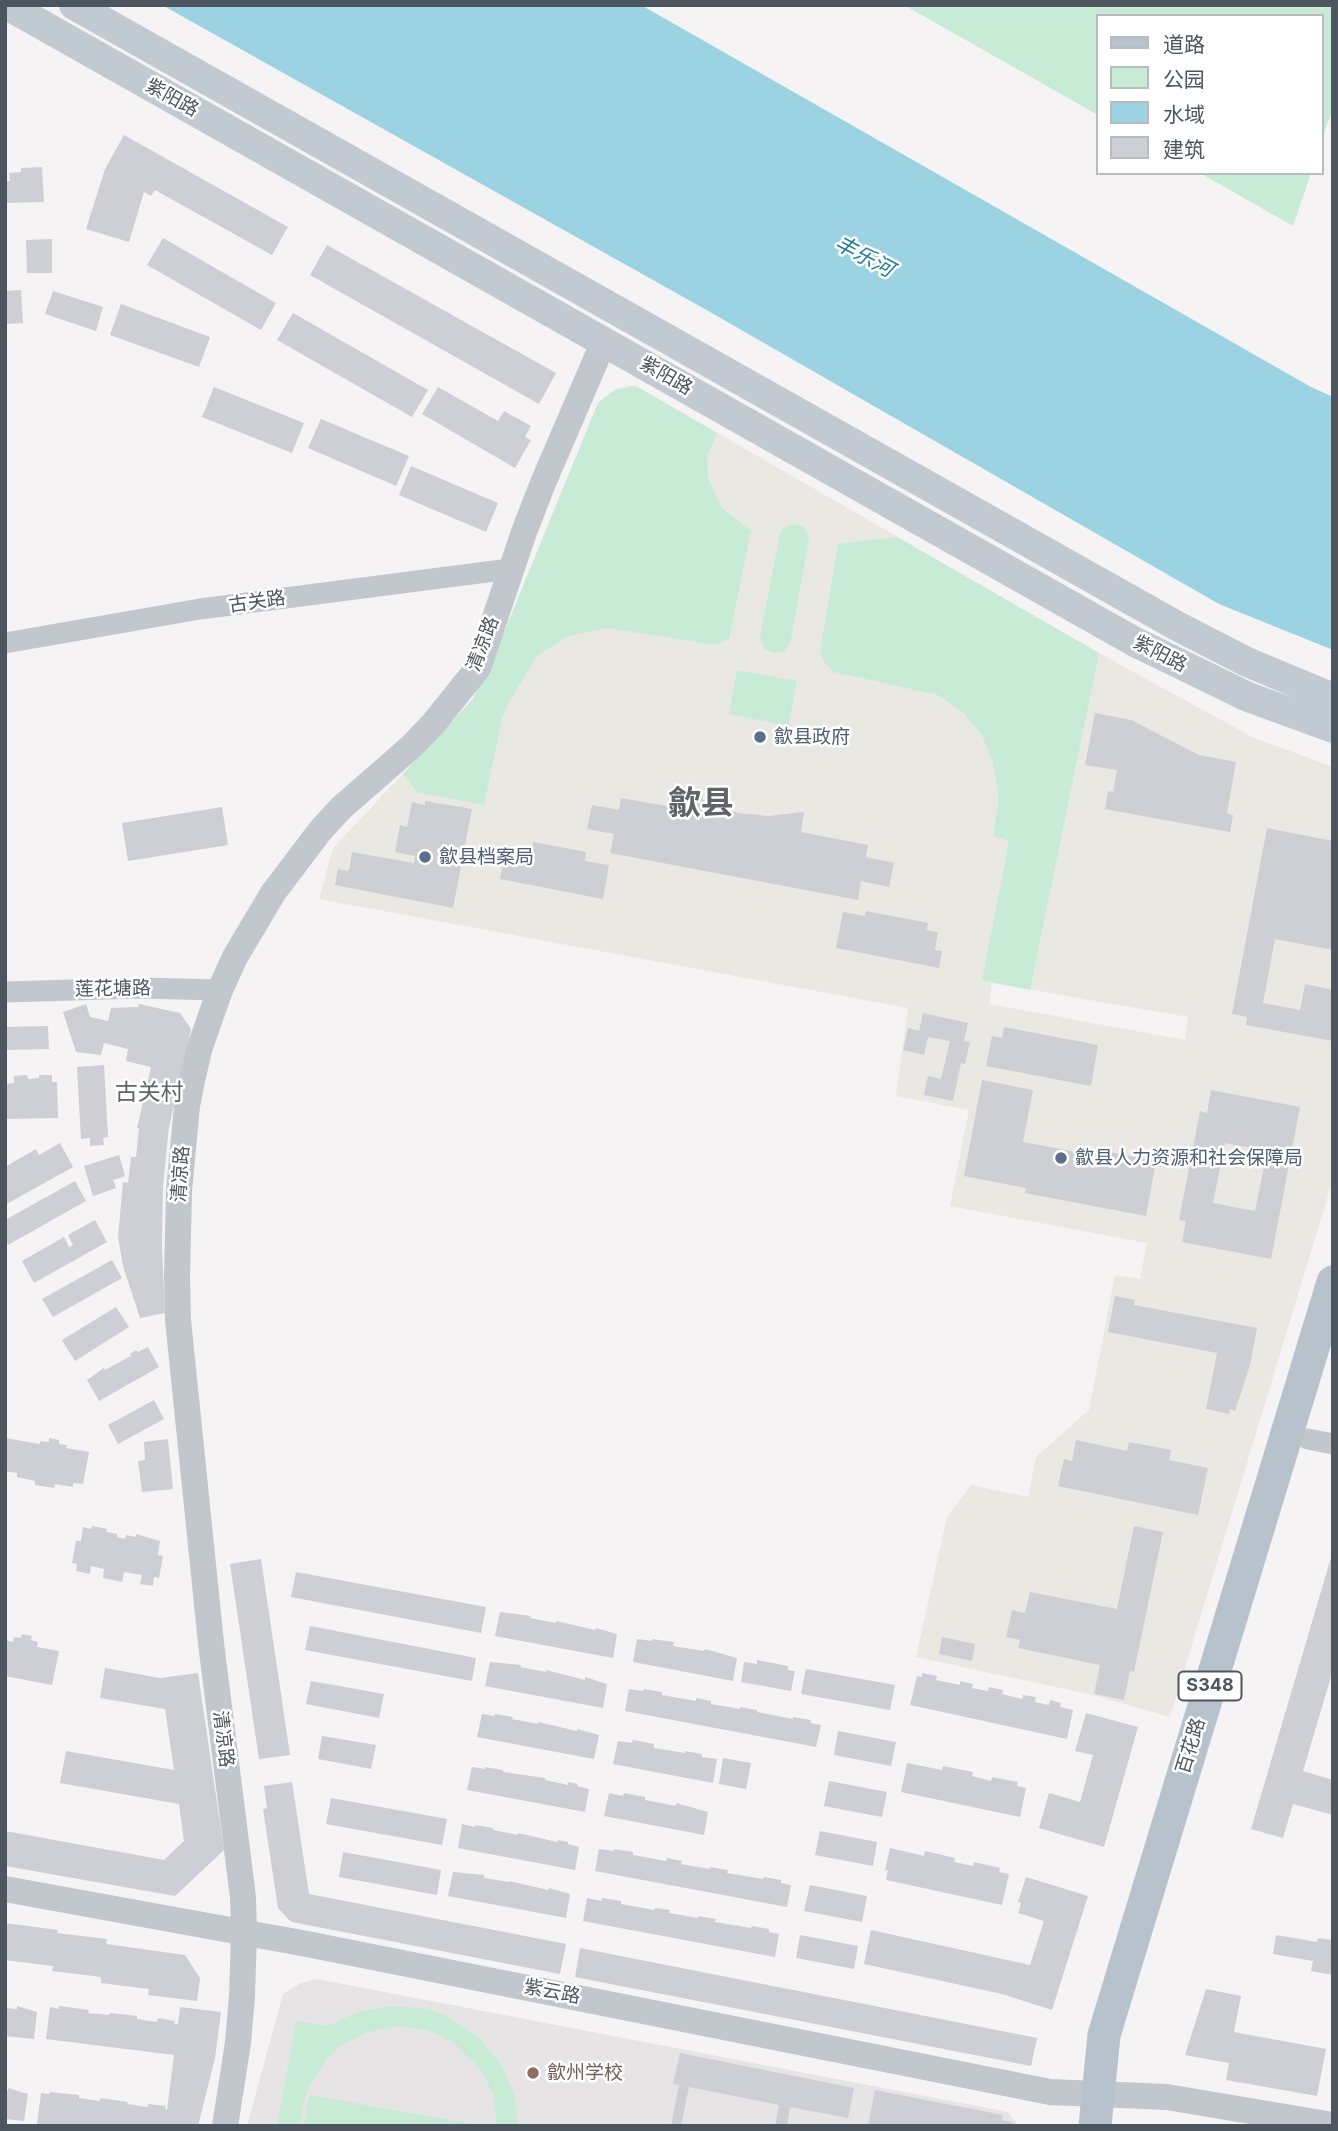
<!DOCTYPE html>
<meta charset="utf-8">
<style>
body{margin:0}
#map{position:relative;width:1338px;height:2131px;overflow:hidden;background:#f5f3f3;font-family:Inter,"Noto Sans SC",sans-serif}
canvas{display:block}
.frame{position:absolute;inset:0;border:7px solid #4d565e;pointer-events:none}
.legend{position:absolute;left:1096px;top:14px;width:228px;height:161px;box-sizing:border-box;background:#fff;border:2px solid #b8bbbf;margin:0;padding:9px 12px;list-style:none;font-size:21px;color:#4d565e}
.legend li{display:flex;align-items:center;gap:14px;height:35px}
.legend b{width:35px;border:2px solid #b8bbbf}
</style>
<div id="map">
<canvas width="1338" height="2131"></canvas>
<div class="frame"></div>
<ul class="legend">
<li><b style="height:9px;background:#b7c2cd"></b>道路</li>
<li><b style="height:19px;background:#c8ebd6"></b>公园</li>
<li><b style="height:19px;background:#9bd3e2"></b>水域</li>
<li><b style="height:19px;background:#cdcfd4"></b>建筑</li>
</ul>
</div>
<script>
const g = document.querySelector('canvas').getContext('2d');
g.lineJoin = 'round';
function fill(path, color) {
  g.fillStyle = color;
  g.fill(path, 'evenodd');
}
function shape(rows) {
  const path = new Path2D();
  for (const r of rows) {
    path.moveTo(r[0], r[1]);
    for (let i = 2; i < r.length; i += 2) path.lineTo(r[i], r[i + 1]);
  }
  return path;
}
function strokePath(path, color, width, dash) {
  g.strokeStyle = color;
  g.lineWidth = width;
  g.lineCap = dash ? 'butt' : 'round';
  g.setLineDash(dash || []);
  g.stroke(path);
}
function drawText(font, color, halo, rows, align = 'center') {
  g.font = font + ' Inter,"Noto Sans SC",sans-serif';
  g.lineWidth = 5;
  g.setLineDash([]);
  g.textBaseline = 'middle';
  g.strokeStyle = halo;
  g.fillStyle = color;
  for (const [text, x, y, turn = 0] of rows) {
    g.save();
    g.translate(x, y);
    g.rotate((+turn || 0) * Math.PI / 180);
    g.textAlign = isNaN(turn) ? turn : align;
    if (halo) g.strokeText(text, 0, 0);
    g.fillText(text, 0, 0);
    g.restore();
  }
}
const commercial = shape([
 [628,386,636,386,1099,653,1252,737,1333,767,1333,1179,1170,1717,1093,1695,916,1657,947,1517,971,1485,1028,1497,1036,1457,1089,1410,1115,1275,1140,1279,1147,1243,950,1206,969,1110,896,1096,908,1008,319,899,333,848,473,699,505,630,598,403,614,390],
 [992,983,1188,1017,1185,1040,989,1004]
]);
const education = shape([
 [317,1979,1008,2112,1018,2126,247,2126,283,1994,301,1983]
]);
const green = shape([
 [904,5,1333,5,1333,108,1322,139,1322,16,1098,16,1098,115],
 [1200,173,1311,173,1293,226],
 [636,386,717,433,707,457,708,478,722,508,751,531,729,639,716,645,607,628,565,637,536,657,508,704,502,718,484,805,417,792,403,774,473,699,505,630,598,403,614,390],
 [792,524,802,526,806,529,809,539,790,644,783,652,772,653,764,648,760,638,780,533,783,529],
 [897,537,1099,653,1030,990,982,980,1009,841,993,836,999,798,992,760,982,735,964,713,938,695,834,672,825,663,820,651,838,544],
 [737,670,797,681,788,726,729,714],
 [390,2006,423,2008,439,2013,454,2020,481,2040,502,2066,509,2081,515,2097,518,2126,497,2126,494,2098,488,2083,480,2068,456,2045,442,2036,426,2030,395,2026,365,2033,339,2047,327,2058,311,2083,305,2097,300,2126,277,2126,296,2021,328,2026,358,2012],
 [309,2095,484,2126,304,2126]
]);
const water = shape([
 [162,5,641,5,1311,387,1333,397,1333,650,1219,604,703,308]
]);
const building = shape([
 [124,135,288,227,272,255,155,190,151,196,144,192,129,242,86,229,105,169],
 [42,167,44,202,5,203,5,181,10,181,9,173,21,172,21,168],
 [163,238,276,303,261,330,147,265],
 [52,239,52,273,27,273,26,240],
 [327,245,556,373,539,404,310,275],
 [21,290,23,323,5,324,5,291],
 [53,291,103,307,96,331,45,314],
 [121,304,210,337,199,367,110,335],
 [293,313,428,390,412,417,277,340],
 [214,387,304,423,292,453,202,417],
 [438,387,498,421,504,411,531,426,525,437,531,440,515,468,422,414],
 [321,419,409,456,396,486,308,448],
 [411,466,498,503,486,532,399,495],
 [1095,713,1131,720,1199,755,1236,762,1227,813,1233,815,1230,832,1105,809,1108,791,1113,792,1117,770,1085,765],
 [680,789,720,808,738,813,769,816,804,812,801,832,868,845,866,857,894,863,889,887,861,881,858,900,610,853,614,834,587,829,592,805,619,810,621,798,677,808],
 [425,801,472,809,453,908,335,885,338,869,349,871,352,852,414,863,415,856,395,852,400,825,407,827,412,802,425,805],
 [222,807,228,845,128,861,122,823],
 [1267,828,1333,841,1333,950,1275,939,1263,1003,1300,1010,1305,984,1333,990,1333,1041,1246,1025,1247,1017,1232,1014],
 [533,842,586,852,585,861,609,865,603,899,500,879,504,858,514,860,516,848,532,850],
 [866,911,928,923,927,930,938,932,935,950,942,951,939,968,836,948,843,912,865,916],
 [86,1004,90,1017,108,1021,111,1008,138,1007,139,1004,180,1013,191,1029,169,1127,163,1186,162,1247,165,1313,140,1318,123,1266,118,1237,123,1182,128,1183,131,1157,136,1157,139,1128,137,1128,151,1067,126,1061,128,1049,104,1043,101,1055,76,1052,63,1012],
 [923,1013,968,1023,964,1041,970,1042,965,1064,961,1063,953,1101,924,1095,928,1076,941,1079,950,1041,928,1037,924,1055,903,1050,908,1028,919,1031],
 [48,1026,49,1049,5,1050,5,1027],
 [1004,1027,1098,1045,1091,1086,986,1066,992,1036,1002,1038],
 [104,1065,108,1137,103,1138,104,1145,90,1146,90,1138,81,1139,77,1067],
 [27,1075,28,1079,39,1078,39,1075,52,1075,52,1082,57,1082,58,1118,5,1119,5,1084,14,1083,14,1076],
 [982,1080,1033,1090,1023,1142,1108,1158,1109,1152,1156,1161,1146,1216,1025,1193,1026,1188,964,1176],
 [1211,1090,1300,1107,1271,1259,1182,1242,1186,1221,1179,1220,1200,1111,1207,1113],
 [1225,1143,1267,1151,1255,1211,1213,1203],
 [60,1143,73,1167,5,1205,5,1167,36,1149,39,1155],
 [119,1155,125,1176,113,1180,116,1188,93,1196,84,1166],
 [75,1181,86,1201,8,1245,5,1239,5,1220],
 [95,1220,107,1242,34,1283,22,1261,64,1237,69,1247,73,1245,68,1235],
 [112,1260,122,1278,53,1317,42,1299],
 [1115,1296,1135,1300,1134,1305,1257,1328,1250,1365,1235,1411,1230,1409,1229,1414,1206,1409,1217,1353,1108,1332],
 [116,1307,129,1327,75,1361,62,1340],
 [148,1347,159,1367,99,1401,87,1380,104,1368,105,1370,131,1356,130,1354,136,1350,138,1352],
 [154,1400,164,1419,118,1444,108,1425],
 [5,1438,40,1444,40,1441,49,1442,49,1438,59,1440,59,1444,67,1445,66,1448,89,1452,83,1484,73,1483,73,1487,55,1484,54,1488,35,1485,35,1481,17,1477,17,1473,5,1471],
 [168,1439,173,1489,142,1492,138,1461,145,1460,144,1442],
 [1076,1440,1127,1451,1129,1442,1171,1450,1169,1460,1208,1468,1198,1515,1058,1486,1064,1459,1072,1461],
 [92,1526,107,1529,106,1532,117,1534,117,1537,125,1539,126,1535,136,1537,136,1534,160,1541,158,1555,163,1556,159,1578,154,1577,153,1586,140,1584,142,1575,124,1572,122,1582,103,1578,104,1569,91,1566,90,1574,76,1571,77,1564,72,1563,76,1541,81,1541,83,1527,91,1529],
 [1134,1526,1163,1532,1134,1672,1130,1671,1124,1700,1094,1694,1100,1665,1018,1648,1020,1640,1006,1637,1012,1610,1025,1613,1030,1592,1117,1609],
 [1332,1554,1333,1670,1303,1771,1333,1780,1333,1815,1293,1804,1283,1838,1251,1829],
 [261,1559,290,1755,259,1759,230,1564],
 [296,1572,486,1607,481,1633,291,1597],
 [500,1612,531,1616,530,1618,556,1623,556,1621,595,1630,596,1628,617,1634,613,1658,495,1636],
 [310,1626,476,1658,472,1681,305,1650],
 [22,1634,32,1636,31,1640,38,1642,37,1647,59,1651,52,1685,5,1676,5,1640,13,1642,14,1637,21,1638],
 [942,1637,975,1644,972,1661,939,1654],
 [637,1639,652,1641,652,1639,674,1642,673,1646,704,1651,705,1649,737,1658,733,1681,633,1662],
 [757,1660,788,1666,788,1670,795,1671,791,1691,741,1682,744,1662,757,1664],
 [490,1662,521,1665,520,1667,546,1672,546,1670,585,1680,585,1677,607,1684,603,1708,485,1686],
 [105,1668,160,1678,198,1673,224,1850,175,1896,5,1866,5,1831,164,1860,184,1841,179,1804,60,1783,66,1751,174,1770,165,1709,100,1698],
 [806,1669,895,1685,890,1710,801,1694],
 [922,1673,937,1676,936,1680,960,1685,960,1681,973,1684,972,1688,988,1691,989,1687,1003,1690,1002,1694,1022,1699,1023,1695,1036,1697,1035,1702,1049,1705,1050,1700,1061,1703,1060,1707,1073,1710,1067,1739,910,1705,917,1676,922,1677],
 [311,1681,384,1694,379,1718,306,1704],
 [629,1689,643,1691,644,1689,662,1692,662,1695,696,1701,696,1698,711,1701,711,1704,740,1709,740,1707,757,1710,757,1712,793,1719,793,1717,811,1720,810,1723,821,1725,816,1747,625,1711],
 [1086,1713,1138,1727,1104,1847,1039,1828,1049,1793,1080,1802,1093,1755,1075,1751],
 [482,1714,494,1716,495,1714,513,1717,512,1719,538,1724,538,1722,577,1731,577,1729,599,1735,594,1759,477,1737],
 [838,1731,896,1742,891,1766,834,1755],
 [322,1736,376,1745,371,1769,318,1759],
 [633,1740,654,1744,654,1748,685,1753,685,1751,702,1754,702,1757,717,1759,713,1783,613,1764,618,1741,632,1743],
 [723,1758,751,1763,746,1789,719,1784],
 [907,1763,942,1770,943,1766,973,1772,972,1776,991,1781,992,1777,1018,1782,1017,1786,1026,1788,1020,1817,901,1792],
 [472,1767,485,1769,485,1767,503,1770,503,1772,545,1778,545,1780,568,1785,568,1782,578,1784,577,1786,589,1789,585,1812,467,1790],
 [829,1781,887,1792,882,1817,824,1806],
 [292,1782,309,1894,566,1944,560,1974,292,1922,288,1919,278,1908,263,1809,267,1808,264,1786],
 [609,1793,623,1796,624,1793,645,1797,645,1800,676,1806,676,1803,708,1812,704,1835,604,1816],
 [331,1798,447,1819,442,1845,326,1824],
 [462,1824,475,1827,475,1825,493,1828,493,1830,518,1835,518,1833,557,1842,558,1840,568,1842,568,1844,579,1847,575,1870,458,1848],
 [820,1831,877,1842,873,1866,815,1855],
 [890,1848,924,1856,925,1851,955,1858,954,1862,973,1866,974,1862,1000,1868,999,1872,1009,1874,1002,1905,886,1880,888,1870,885,1870],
 [599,1849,614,1851,614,1849,633,1852,633,1855,666,1861,667,1858,682,1861,681,1864,710,1869,710,1867,728,1870,727,1873,763,1879,764,1877,781,1880,781,1883,791,1885,787,1907,595,1871],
 [343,1852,441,1870,437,1895,339,1877],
 [453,1872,484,1875,484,1878,509,1882,509,1881,548,1890,549,1888,570,1894,566,1918,448,1896],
 [1026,1877,1088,1896,1052,2010,1002,1994,864,1964,871,1930,1030,1965,1044,1921,1018,1913,1021,1903,1018,1902],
 [810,1885,867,1896,862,1922,804,1911],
 [587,1898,602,1901,602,1898,621,1901,621,1904,654,1910,655,1908,670,1910,669,1913,698,1918,698,1916,716,1919,715,1922,751,1928,752,1926,769,1929,769,1932,779,1934,775,1957,583,1921],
 [5,1923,58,1930,57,1933,107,1939,106,1944,185,1955,200,1978,197,2001,148,1995,149,1989,101,1983,101,1977,52,1971,53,1966,5,1960],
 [800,1935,858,1946,854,1969,796,1958],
 [1276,1935,1317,1942,1318,1938,1332,1940,1333,1975,1311,1971,1313,1961,1273,1954],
 [580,1948,1037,2038,1031,2066,575,1977],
 [1206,1989,1241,1996,1234,2032,1326,2049,1317,2096,1226,2080,1229,2063,1185,2055],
 [17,2006,37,2012,34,2039,5,2036,5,2008,17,2009],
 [59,2006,89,2010,88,2013,109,2015,110,2013,137,2016,137,2019,157,2022,158,2018,175,2021,174,2024,178,2024,180,2007,221,2012,215,2058,198,2126,37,2124,41,2093,49,2094,50,2092,79,2095,79,2098,100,2101,100,2098,128,2102,127,2104,148,2107,148,2104,166,2106,165,2109,167,2110,174,2055,46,2039,50,2007,59,2009],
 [680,2053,854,2088,848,2118,790,2107,787,2126,775,2126,779,2105,689,2087,681,2126,671,2126,679,2085,673,2084],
 [8,2088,28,2094,24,2121,5,2119,5,2091,8,2091],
 [875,2090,1003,2115,1002,2120,1011,2122,1014,2126,868,2126]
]);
const minor = shape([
 [5,643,200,609,510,569],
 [5,992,140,988,220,990],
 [1308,1439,1333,1444]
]);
const tertiary = shape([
 [5,1889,307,1944,1050,2092,1167,2097,1333,2125],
 [225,2126,238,2043,242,1996,244,1933,243,1897,211,1643,178,1320,177,1277,179,1191,187,1106,193,1076,200,1047,220,990,235,957,273,893,320,831,341,808,412,746,433,724,478,668,524,532,543,483,604,341]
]);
const secondary = shape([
 [7,5,1135,642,1248,697,1333,728],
 [74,5,1177,626,1247,662,1333,698]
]);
const primary = shape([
 [1095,2126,1104,2035,1333,1282]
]);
const markers = [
 [760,737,7,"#5c6f8a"],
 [425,857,7,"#5c6f8a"],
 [1061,1158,7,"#5c6f8a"],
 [533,2073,7,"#8d6e63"]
];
const shields = [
 [1210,1686,63]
];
const shieldNames = [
 ["S348",1210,1686]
];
const streetNames = [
 ["紫阳路",172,98,29],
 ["紫阳路",666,376,30],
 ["古关路",257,602,-8],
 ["清凉路",483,644,-69],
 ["紫阳路",1160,654,27],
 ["莲花塘路",113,989,-1],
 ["清凉路",181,1174,-86],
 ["清凉路",223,1739,83],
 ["百花路",1191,1746,-73],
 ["紫云路",552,1992,11]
];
const serviceNames = [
 ["歙县政府",774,737],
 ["歙县档案局",439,857],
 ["歙县人力资源和社会保障局",1075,1158]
];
const educationNames = [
 ["歙州学校",547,2073]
];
const waterNames = [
 ["丰乐河",864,257,28]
];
const quarterNames = [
 ["古关村",149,1093]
];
const townNames = [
 ["歙县",701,804]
];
fill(commercial, '#eae8e2');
fill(education, '#e6e4e4');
fill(green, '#c8ebd6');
fill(water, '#9bd3e2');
fill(building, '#cdcfd4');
strokePath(minor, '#c1c7cd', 21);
strokePath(tertiary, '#c1c7cd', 26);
strokePath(secondary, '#c1c9d1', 30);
strokePath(primary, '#b7c2cd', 33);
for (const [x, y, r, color] of markers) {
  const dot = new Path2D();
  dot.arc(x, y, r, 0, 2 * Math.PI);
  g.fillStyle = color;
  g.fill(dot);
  strokePath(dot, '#fff', 2.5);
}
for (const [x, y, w] of shields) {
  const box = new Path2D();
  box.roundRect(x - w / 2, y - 14.5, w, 29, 5);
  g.fillStyle = '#fff';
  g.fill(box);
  strokePath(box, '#4d565e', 2);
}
drawText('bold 18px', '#4d565e', null, shieldNames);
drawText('19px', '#4d565e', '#fff', streetNames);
drawText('19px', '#4e5e75', '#fff', serviceNames, 'left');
drawText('19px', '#785e54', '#fff', educationNames, 'left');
drawText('italic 21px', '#1e7c97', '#fff', waterNames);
drawText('23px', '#606367', '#fff', quarterNames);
drawText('bold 33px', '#606367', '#fff', townNames);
</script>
